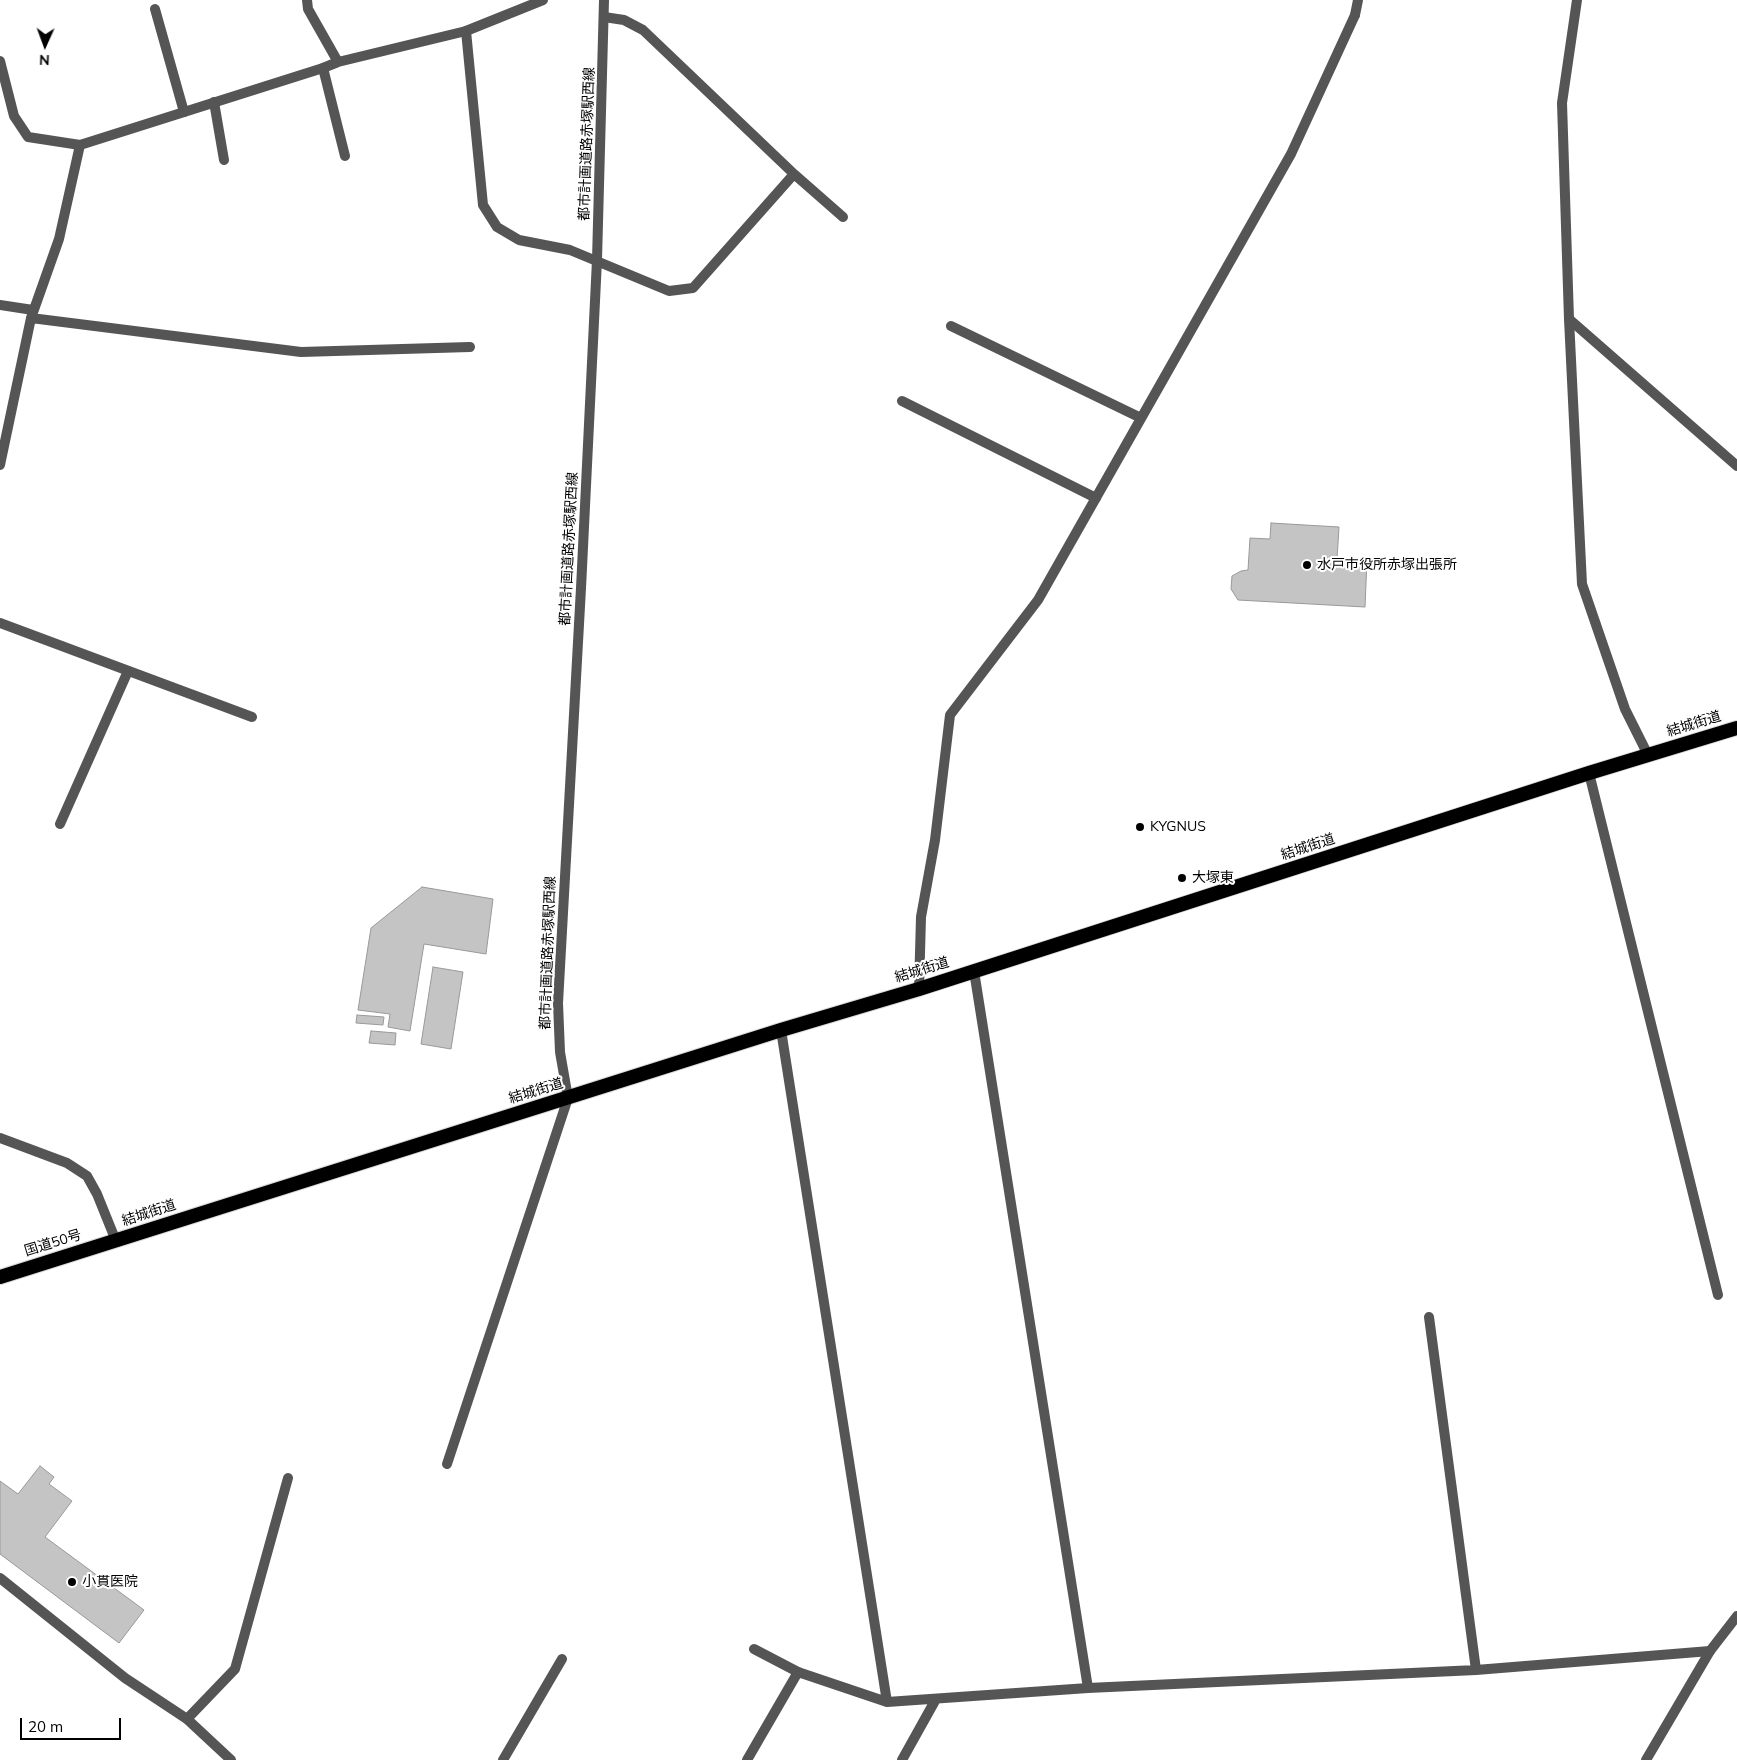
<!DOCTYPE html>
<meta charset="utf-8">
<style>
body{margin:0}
#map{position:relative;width:1737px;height:1760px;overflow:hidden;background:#fff;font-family:Mulish,sans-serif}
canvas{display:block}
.north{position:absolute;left:20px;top:20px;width:50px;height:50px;-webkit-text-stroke:4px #fff;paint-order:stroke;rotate:182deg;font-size:14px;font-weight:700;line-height:20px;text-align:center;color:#000}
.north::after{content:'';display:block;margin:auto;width:18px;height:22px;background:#000;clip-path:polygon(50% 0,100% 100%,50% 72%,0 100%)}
.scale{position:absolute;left:20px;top:1718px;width:101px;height:22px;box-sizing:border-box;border:2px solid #000;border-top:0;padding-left:6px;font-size:15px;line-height:18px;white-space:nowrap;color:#000;-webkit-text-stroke:4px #fff;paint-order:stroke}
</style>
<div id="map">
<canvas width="1737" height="1760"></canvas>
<div class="north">N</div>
<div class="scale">20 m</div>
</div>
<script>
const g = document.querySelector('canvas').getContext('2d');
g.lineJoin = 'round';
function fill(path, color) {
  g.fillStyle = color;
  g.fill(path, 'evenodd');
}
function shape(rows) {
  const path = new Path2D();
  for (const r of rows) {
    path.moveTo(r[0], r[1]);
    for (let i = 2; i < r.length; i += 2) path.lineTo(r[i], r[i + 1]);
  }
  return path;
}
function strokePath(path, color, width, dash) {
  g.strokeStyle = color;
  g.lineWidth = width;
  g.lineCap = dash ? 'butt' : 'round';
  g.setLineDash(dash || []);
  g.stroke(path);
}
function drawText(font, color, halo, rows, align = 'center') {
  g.font = font + ' Mulish,"Noto Sans JP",sans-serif';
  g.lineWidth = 4;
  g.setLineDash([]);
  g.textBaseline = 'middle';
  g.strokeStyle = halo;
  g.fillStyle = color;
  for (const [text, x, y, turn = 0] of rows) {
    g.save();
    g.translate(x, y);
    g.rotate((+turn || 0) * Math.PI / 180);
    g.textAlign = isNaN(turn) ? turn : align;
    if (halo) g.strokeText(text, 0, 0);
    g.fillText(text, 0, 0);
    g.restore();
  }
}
const building = shape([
 [1271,523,1339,527,1337,559,1367,560,1365,607,1238,600,1231,589,1232,576,1241,571,1248,570,1250,538,1270,539,1271,523],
 [422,887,493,899,486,954,424,944,410,1031,388,1027,390,1014,358,1010,371,928,422,887],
 [433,967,463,972,451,1049,421,1044,433,967],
 [357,1015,384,1017,383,1025,356,1023,357,1015],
 [371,1031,396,1033,395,1045,369,1043,371,1031],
 [40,1466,54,1477,49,1484,72,1501,45,1537,144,1610,119,1643,0,1554,0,1481,18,1494,40,1466]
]);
const service = shape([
 [1577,0,1562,103,1569,319,1582,584,1625,709,1648,755],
 [155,9,184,112],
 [1355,15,1358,0],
 [604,17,624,20,643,30,794,174,843,217],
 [466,31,483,205,497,227,519,240,570,250,669,291,693,288,794,174],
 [323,68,345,156],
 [214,102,224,160],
 [902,401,1096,498],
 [1589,773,1718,1295],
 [974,971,1088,1688,1476,1670,1710,1651],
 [781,1030,887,1702,1088,1688],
 [1429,1317,1476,1670],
 [447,1464,568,1098],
 [187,1719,235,1669,288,1478],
 [503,1760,562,1659],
 [747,1760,798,1672,887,1702],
 [902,1760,936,1699]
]);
const minor = shape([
 [307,0,308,9,338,62],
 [0,61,14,116,28,137,80,145,323,68,338,62,466,31,543,0],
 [0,305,33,310],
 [31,318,301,352,470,347],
 [1569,319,1737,466],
 [951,326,1141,418],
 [0,465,31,318,59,239,80,145],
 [0,623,252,717],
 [60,824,128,671],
 [919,989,921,917,935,840,950,715,1038,600,1291,154,1355,15],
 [0,1578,125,1678,187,1719,231,1760],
 [754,1649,798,1672],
 [1646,1760,1710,1651,1737,1616]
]);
const tertiary = shape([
 [568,1098,560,1052,558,1003,581,588,597,260,604,0],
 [0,1138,67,1163,87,1176,97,1194,116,1241]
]);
const trunk = shape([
 [0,1277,781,1030,919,989,1589,773,1737,728]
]);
const markers = [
 [1307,565,5,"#000"],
 [1140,827,5,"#000"],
 [1182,878,5,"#000"],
 [72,1582,5,"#000"]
];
const streetNames = [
 ["都市計画道路赤塚駅西線",587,144,-88],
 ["都市計画道路赤塚駅西線",569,549,-87],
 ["結城街道",1694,724,-17],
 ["結城街道",1308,847,-18],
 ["都市計画道路赤塚駅西線",548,953,-88],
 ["結城街道",922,970,-17],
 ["結城街道",536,1091,-17],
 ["結城街道",149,1213,-18],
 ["国道50号",53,1243,-17]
];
const poiNames = [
 ["水戸市役所赤塚出張所",1317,565],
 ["KYGNUS",1150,827],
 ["大塚東",1192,878],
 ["小貫医院",82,1582]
];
fill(building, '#c4c4c4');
strokePath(building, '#999', 1);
strokePath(trunk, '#dbdbdb', 16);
strokePath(service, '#555', 10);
strokePath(minor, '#555', 10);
strokePath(tertiary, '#555', 10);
strokePath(trunk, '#000', 14);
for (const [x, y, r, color] of markers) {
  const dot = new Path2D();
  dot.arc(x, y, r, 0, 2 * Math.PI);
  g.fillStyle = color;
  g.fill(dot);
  strokePath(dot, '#fff', 2);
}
drawText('14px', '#000', '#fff', streetNames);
drawText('14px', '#000', '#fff', poiNames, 'left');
</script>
